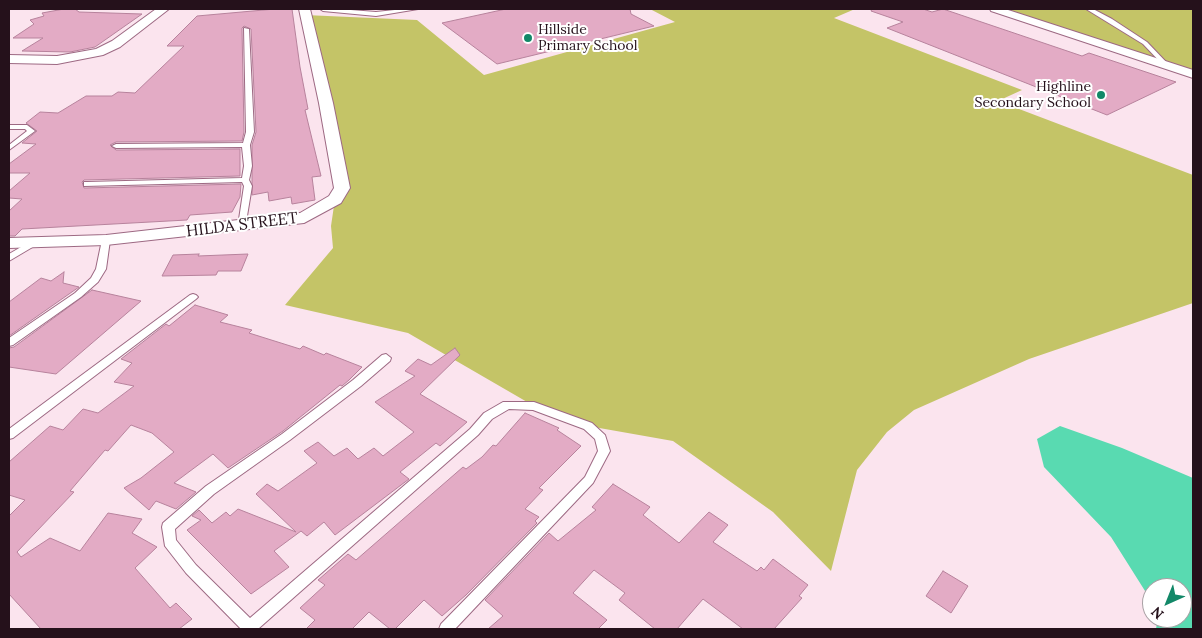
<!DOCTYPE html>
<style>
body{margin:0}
#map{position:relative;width:1202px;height:638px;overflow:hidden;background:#fbe4ee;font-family:Lora,serif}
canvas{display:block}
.frame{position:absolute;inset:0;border:10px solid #25111b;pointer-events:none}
.north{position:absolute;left:1142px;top:578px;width:50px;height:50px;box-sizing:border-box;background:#fff;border:1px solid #a8a0a4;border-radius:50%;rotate:224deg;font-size:14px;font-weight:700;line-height:20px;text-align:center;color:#25111b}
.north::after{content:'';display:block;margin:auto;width:18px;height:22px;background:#128868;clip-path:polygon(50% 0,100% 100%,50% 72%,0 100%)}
</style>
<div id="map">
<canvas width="1202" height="638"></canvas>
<div class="frame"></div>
<div class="north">N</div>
</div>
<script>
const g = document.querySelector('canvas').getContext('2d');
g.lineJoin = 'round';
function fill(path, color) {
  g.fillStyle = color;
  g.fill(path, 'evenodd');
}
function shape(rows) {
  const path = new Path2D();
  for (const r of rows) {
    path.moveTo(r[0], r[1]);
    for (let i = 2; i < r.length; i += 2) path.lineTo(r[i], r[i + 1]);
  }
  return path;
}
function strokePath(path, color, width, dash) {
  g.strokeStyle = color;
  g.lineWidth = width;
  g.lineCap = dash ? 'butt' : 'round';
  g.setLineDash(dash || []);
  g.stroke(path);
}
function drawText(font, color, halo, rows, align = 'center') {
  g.font = font + ' Lora,serif';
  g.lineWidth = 4;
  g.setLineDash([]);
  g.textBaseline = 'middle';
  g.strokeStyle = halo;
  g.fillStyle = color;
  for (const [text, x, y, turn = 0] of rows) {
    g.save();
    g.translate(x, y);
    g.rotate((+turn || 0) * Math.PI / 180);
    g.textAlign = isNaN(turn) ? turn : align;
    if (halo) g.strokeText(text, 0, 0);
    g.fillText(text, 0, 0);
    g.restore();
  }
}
const green = shape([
 [650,9,855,9,834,18,1022,90,998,101,1193,175,1193,303,1029,359,914,410,887,432,857,470,831,571,773,512,673,441,588,426,534,406,408,333,285,305,333,248,331,226,335,199,342,188,305,15,417,20,484,75,675,22],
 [995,9,1193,9,1193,74,1166,65]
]);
const water = shape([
 [1060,426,1122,448,1193,478,1193,629,1156,629,1158,618,1182,618,1182,588,1152,588,1152,602,1111,537,1044,467,1037,439]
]);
const building = shape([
 [64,9,75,9,79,12,142,14,95,47,70,52,22,51,43,38,13,38,34,24,30,20,44,16,42,13,64,9],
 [275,9,292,9,300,67,308,109,305,110,321,176,312,177,315,200,292,204,291,197,269,201,268,192,252,195,252,145,256,132,251,29,244,26,242,28,244,132,242,141,116,142,110,145,116,150,240,149,240,176,84,180,82,182,84,188,241,184,240,197,232,212,190,215,187,220,22,229,15,236,9,236,9,211,22,199,9,198,9,191,30,173,9,173,9,164,36,144,22,143,37,131,26,123,40,112,58,113,86,96,112,96,118,92,135,93,184,46,167,46,197,16,275,9],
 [506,9,630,9,631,14,654,26,497,64,442,23,506,9],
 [872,9,923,9,932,12,943,9,1082,56,1089,53,1176,82,1107,115,887,28,903,22,871,11,872,9],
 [199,254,198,256,248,254,241,271,218,271,216,275,162,276,173,255,199,254],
 [64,272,63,283,79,287,9,336,9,302,41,278,51,281,64,272],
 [92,290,141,301,56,374,9,367,9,348,14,347,92,290],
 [195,305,228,315,220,322,252,330,249,333,300,349,303,346,324,355,326,353,362,367,349,380,342,386,340,385,283,431,228,468,213,454,174,483,196,492,176,509,156,501,149,510,124,488,141,478,174,452,152,433,131,425,108,451,105,450,70,491,74,492,17,552,21,557,50,538,80,551,108,513,142,519,132,533,157,547,135,568,170,608,176,603,192,619,179,629,41,629,9,594,9,516,25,500,9,495,9,462,50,426,63,430,83,409,98,413,134,386,114,382,132,363,121,359,166,324,169,326,195,305],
 [455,348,460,355,420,394,467,422,440,446,436,443,400,472,409,479,335,535,324,522,307,536,301,531,274,551,289,567,251,594,187,530,201,520,192,516,199,510,212,523,226,512,230,516,238,509,296,532,256,494,267,484,278,491,317,463,304,451,318,442,334,456,347,448,358,459,374,448,383,456,414,432,375,402,415,376,405,371,418,359,431,365,455,348],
 [525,413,559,428,557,430,581,446,539,488,543,490,525,509,539,517,535,521,537,523,466,595,442,616,424,600,395,629,390,629,369,612,352,629,306,629,315,620,300,608,325,585,318,580,348,554,356,560,463,467,466,469,482,457,493,445,496,446,525,413],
 [613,484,650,507,643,515,679,543,709,512,728,525,713,542,757,571,761,567,764,570,773,559,808,585,799,596,802,598,774,629,743,629,703,599,677,629,655,629,619,600,625,593,594,570,573,593,607,620,598,629,488,629,503,616,485,600,549,533,558,541,596,510,592,507,613,484],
 [943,571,968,586,951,613,926,596,943,571]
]);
const lane = shape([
 [320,9,338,9,376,12,404,9,418,9,376,16,323,11,320,9],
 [1086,9,1093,9,1112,19,1147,42,1169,65,1164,66,1143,44,1086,9],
 [244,28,249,29,254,132,250,145,252,166,249,180,252,186,245,228,242,229,238,226,244,186,242,182,84,186,84,182,87,182,242,178,244,166,242,147,116,148,112,146,116,144,243,143,246,132,244,28],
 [9,125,27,125,35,131,9,150,9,145,27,131,25,129,9,129,9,125],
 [106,237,110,240,106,269,98,282,81,297,13,345,9,346,9,338,75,293,91,278,96,269,102,240,106,237],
 [33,240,37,243,36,245,9,261,9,254,33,240],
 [193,294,196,295,198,297,196,299,13,438,9,439,9,429,190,295,193,294],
 [386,354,391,358,390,361,361,386,290,440,214,494,175,529,176,540,196,565,250,618,470,429,484,413,503,402,534,402,592,423,605,435,610,451,593,483,455,629,439,629,441,624,585,477,598,451,595,439,584,429,533,410,509,409,492,419,478,435,258,629,241,629,186,573,165,546,162,527,163,523,206,486,282,434,353,380,382,355,386,354]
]);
const street = shape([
 [156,9,169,9,120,47,103,55,57,64,9,63,9,55,57,56,96,49,112,41,156,9],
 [299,9,310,9,333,103,350,188,341,203,304,223,106,245,9,248,9,238,106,235,300,213,329,196,334,188,319,103,299,9],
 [990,9,1005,9,1193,70,1193,78,991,11,990,9]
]);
const markers = [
 [528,38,5,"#128868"],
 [1101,95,5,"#128868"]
];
const farPoinames = [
 ["Hillside",538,30],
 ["Primary School",538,46],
 ["Highline",1091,87,"right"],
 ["Secondary School",1091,103,"right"]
];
const streetNames = [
 ["HILDA STREET",242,225,-7]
];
fill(green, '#c4c467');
fill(water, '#59dab1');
fill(building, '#e3abc5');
strokePath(building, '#b7829c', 1);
strokePath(lane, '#9d6983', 2);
strokePath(street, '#9d6983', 2);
fill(lane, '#fff');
fill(street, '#fff');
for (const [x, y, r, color] of markers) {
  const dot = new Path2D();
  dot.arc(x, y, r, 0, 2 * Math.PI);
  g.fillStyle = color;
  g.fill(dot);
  strokePath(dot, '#fff', 2);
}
drawText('14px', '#25111b', '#fff', farPoinames, 'left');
drawText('16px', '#25111b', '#fff', streetNames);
</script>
